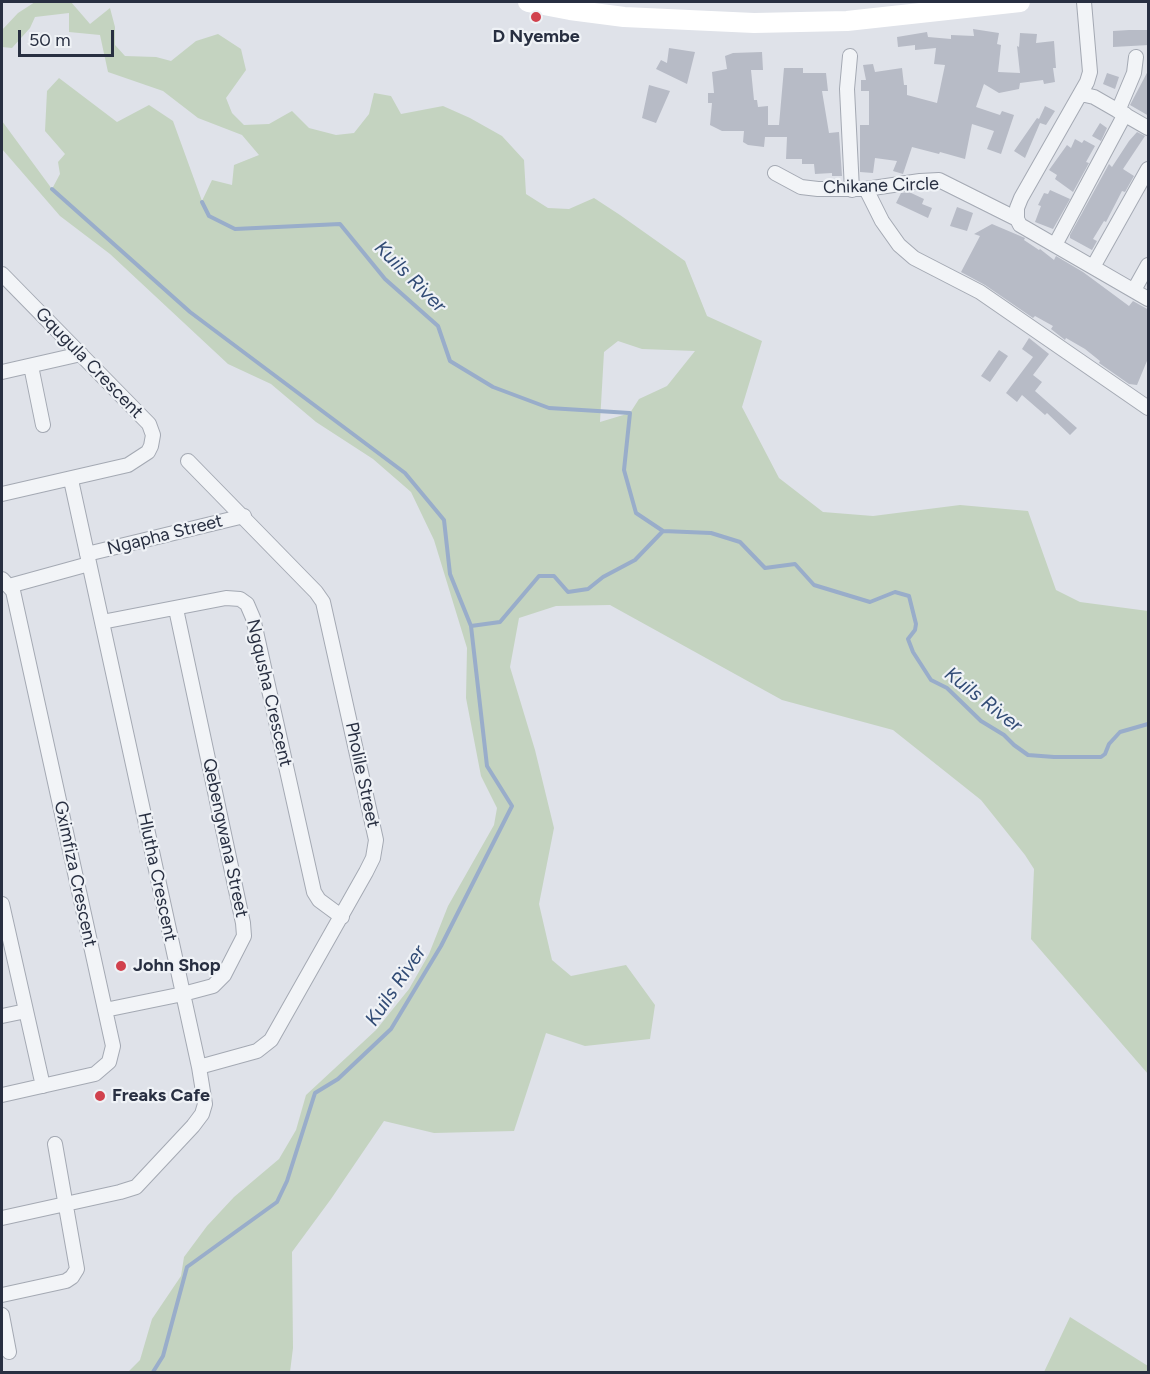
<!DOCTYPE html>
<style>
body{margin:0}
#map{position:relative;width:1150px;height:1374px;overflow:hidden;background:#dfe2e9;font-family:Figtree,sans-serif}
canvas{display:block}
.frame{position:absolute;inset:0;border:3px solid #282f41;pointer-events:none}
.scale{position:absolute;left:18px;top:30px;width:96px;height:27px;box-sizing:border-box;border:3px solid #282f41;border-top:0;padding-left:8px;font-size:18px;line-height:21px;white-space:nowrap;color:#282f41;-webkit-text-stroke:4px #eff2f6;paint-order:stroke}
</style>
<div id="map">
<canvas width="1150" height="1374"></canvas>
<div class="frame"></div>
<div class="scale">50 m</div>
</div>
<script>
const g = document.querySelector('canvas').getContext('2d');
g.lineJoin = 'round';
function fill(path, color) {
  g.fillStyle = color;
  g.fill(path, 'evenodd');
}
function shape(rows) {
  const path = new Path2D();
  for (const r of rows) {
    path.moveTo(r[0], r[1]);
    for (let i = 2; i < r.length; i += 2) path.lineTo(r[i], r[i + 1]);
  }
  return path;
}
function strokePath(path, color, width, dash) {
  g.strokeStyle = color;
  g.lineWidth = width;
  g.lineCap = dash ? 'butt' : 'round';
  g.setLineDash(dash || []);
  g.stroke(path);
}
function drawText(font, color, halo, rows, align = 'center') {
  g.font = font + ' Figtree,sans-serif';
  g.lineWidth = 4.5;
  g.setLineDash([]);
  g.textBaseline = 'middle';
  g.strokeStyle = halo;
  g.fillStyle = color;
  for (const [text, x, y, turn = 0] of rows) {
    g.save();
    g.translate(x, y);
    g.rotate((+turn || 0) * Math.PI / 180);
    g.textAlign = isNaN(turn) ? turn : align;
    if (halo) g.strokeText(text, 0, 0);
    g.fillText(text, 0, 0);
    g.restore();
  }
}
const green = shape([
 [35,2,71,2,90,24,110,8,115,27,115,45,125,56,156,57,171,61,196,41,218,34,241,49,246,70,226,98,232,113,244,125,269,124,292,111,309,128,336,135,354,133,369,114,374,93,391,96,401,114,443,106,470,118,502,136,524,160,526,194,548,208,569,209,594,198,620,215,685,261,707,316,762,341,742,407,779,478,823,512,873,516,960,505,1028,511,1056,590,1080,602,1148,611,1148,1074,1031,939,1034,869,1025,855,981,800,893,730,782,700,610,605,556,606,519,618,510,667,535,750,554,828,539,904,552,960,571,976,626,965,655,1005,650,1039,585,1046,546,1033,514,1131,434,1133,384,1121,331,1199,292,1252,293,1348,290,1372,128,1372,140,1360,152,1319,181,1276,184,1257,207,1226,234,1197,279,1159,296,1130,306,1095,376,1030,409,989,429,954,448,906,494,825,497,808,481,776,466,698,467,648,434,540,411,492,373,459,316,422,271,384,228,364,110,254,60,216,2,149,2,121,52,189,60,174,58,162,65,154,45,131,47,91,59,78,117,122,149,105,173,121,202,201,212,180,232,185,234,165,259,155,242,135,198,118,163,91,108,72,100,35,69,32,69,13,35,17,30,28,12,48,2,47,2,30,18,13],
 [618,341,642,349,695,351,667,386,639,399,630,413,600,422,604,352],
 [1070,1317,1148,1366,1148,1372,1044,1372]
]);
const stream = shape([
 [52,189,190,312,405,473,444,520,450,574,471,626,487,766,512,806,441,946,391,1029,338,1079,315,1093,287,1181,277,1202,187,1267,163,1356,153,1372],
 [202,202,209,216,235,229,340,224,385,279,438,326,450,361,493,387,549,408,630,413,624,470,636,513,663,531,711,533,740,542,765,568,795,564,814,585,870,602,895,592,909,596,916,624,915,630,908,639,913,652,931,680,947,688,981,721,1004,735,1014,745,1028,755,1054,757,1101,757,1105,754,1109,744,1120,732,1148,724],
 [471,626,500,622,539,576,554,576,568,592,588,589,603,577,635,560,663,531]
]);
const building = shape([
 [973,29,999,33,997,44,1001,45,998,72,1020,73,1017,46,1019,47,1020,33,1037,34,1036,43,1054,41,1056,68,1053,68,1055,82,1044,84,1043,80,1020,83,1019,89,999,93,984,84,976,107,1000,115,1002,111,1014,115,1001,154,987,149,994,131,972,124,965,159,940,152,939,154,912,147,903,174,893,171,897,161,875,158,873,173,860,172,860,125,869,125,869,91,861,91,861,80,866,80,863,65,873,64,875,72,902,68,904,85,907,85,907,95,937,103,945,65,934,64,936,48,915,50,915,45,898,47,897,37,927,32,928,37,951,39,951,35,974,36],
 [1129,30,1149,30,1149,45,1113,47,1113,31],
 [669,48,695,52,687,84,656,69,661,60,667,63],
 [762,52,763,70,751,70,754,100,757,100,758,107,768,106,768,125,779,125,784,68,803,68,803,73,826,73,828,91,822,91,829,133,839,132,842,176,832,176,832,173,815,174,814,164,802,164,802,159,786,159,787,137,765,137,764,147,748,145,743,142,744,131,722,131,710,125,712,103,708,103,708,93,714,93,712,72,727,69,725,56,733,53],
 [1149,69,1149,116,1130,105],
 [1107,73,1119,77,1115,89,1103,84],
 [649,85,670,91,656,123,642,118],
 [1045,106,1055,111,1046,125,1040,123,1025,158,1014,151,1037,118,1039,119],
 [1100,123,1107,128,1101,141,1092,136],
 [1137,132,1145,136,1123,169,1134,176,1125,192,1122,191,1106,222,1104,221,1093,239,1097,241,1092,250,1070,238,1070,235,1109,164,1112,167,1129,141],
 [1075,139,1082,143,1084,140,1095,146,1086,162,1089,163,1073,192,1055,179,1057,175,1049,170,1067,145,1071,148],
 [1050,190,1070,199,1053,229,1035,222,1041,206,1038,205,1044,193,1048,194],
 [909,192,924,199,922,204,932,208,928,218,896,203,901,193],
 [957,207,973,213,967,231,950,226],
 [992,224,1025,238,1024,240,1039,250,1040,249,1054,260,1056,256,1083,272,1129,306,1133,301,1149,310,1149,356,1137,385,1129,384,1099,363,1100,361,1085,349,1066,338,1065,340,1051,329,1053,326,1035,316,1033,318,985,285,961,272,980,236,974,234],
 [1029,338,1049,354,1033,375,1042,382,1035,391,1077,428,1070,435,1047,413,1045,415,1022,395,1017,402,1006,393,1033,357,1022,349],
 [999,350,1008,356,990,382,981,376]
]);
const minor = shape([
 [1084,2,1090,72,1087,82,1021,198,1017,208,1017,219,1020,225,1148,299],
 [850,56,847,89,852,190],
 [1081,94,1094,97,1148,128],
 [1118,111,1134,73,1136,57],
 [775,173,801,187,818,189,866,189,920,181,939,180,1017,219],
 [866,189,882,221,899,245,914,258,980,292,1148,408],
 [1055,245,1125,114],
 [1093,267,1148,169],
 [2,274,149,424,153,435,151,446,148,452,128,465,2,494],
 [1134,290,1148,265],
 [31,366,43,425],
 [2,372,81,354],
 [188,461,316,592,323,602,376,840,373,858,366,872,271,1040,257,1051,199,1067],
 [87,554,244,516],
 [2,579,13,591,113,1046,109,1062,95,1074,2,1095],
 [9,586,89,564],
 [102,622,226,598,240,599,247,604,253,618,314,892,319,900,342,917],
 [2,904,43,1086],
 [105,1010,183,994,213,986,224,975,244,936,243,923,176,609],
 [2,1016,26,1011],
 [2,1218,120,1192,136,1187,193,1126,202,1114,205,1104,199,1067,71,480],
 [2,1295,66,1281,72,1277,77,1269,55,1144],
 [2,1315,9,1352]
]);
const secondary = shape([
 [528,2,570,10,624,17,754,23,847,21,1020,2]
]);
const markers = [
 [536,17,6,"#d1414d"],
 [121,966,6,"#d1414d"],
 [100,1096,6,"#d1414d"]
];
const poiNames = [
 ["D Nyembe",536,37,"center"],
 ["John Shop",133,966],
 ["Freaks Cafe",112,1096]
];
const streetNames = [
 ["Chikane Circle",881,186,-2],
 ["Gqugula Crescent",89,363,46],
 ["Ngapha Street",165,535,-14],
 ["Ngqusha Crescent",269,693,77],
 ["Pholile Street",362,775,78],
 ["Qebengwana Street",225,838,78],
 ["Gximfiza Crescent",75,874,78],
 ["Hlutha Crescent",157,877,78]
];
const waterNames = [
 ["Kuils River",410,277,45],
 ["Kuils River",983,700,38],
 ["Kuils River",396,986,-56]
];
fill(green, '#c4d3c0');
strokePath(stream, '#99adca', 4);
fill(building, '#b7bbc6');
strokePath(minor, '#a4a9b3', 16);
strokePath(minor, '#f2f4f7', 14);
strokePath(secondary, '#fff', 20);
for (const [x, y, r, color] of markers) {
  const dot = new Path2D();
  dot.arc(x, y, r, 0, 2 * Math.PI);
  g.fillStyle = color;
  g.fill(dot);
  strokePath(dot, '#eff2f6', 2);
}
drawText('bold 18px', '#282f41', '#eff2f6', poiNames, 'left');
drawText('18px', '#282f41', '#eff2f6', streetNames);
drawText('italic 20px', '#314b75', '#eff2f6', waterNames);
</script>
